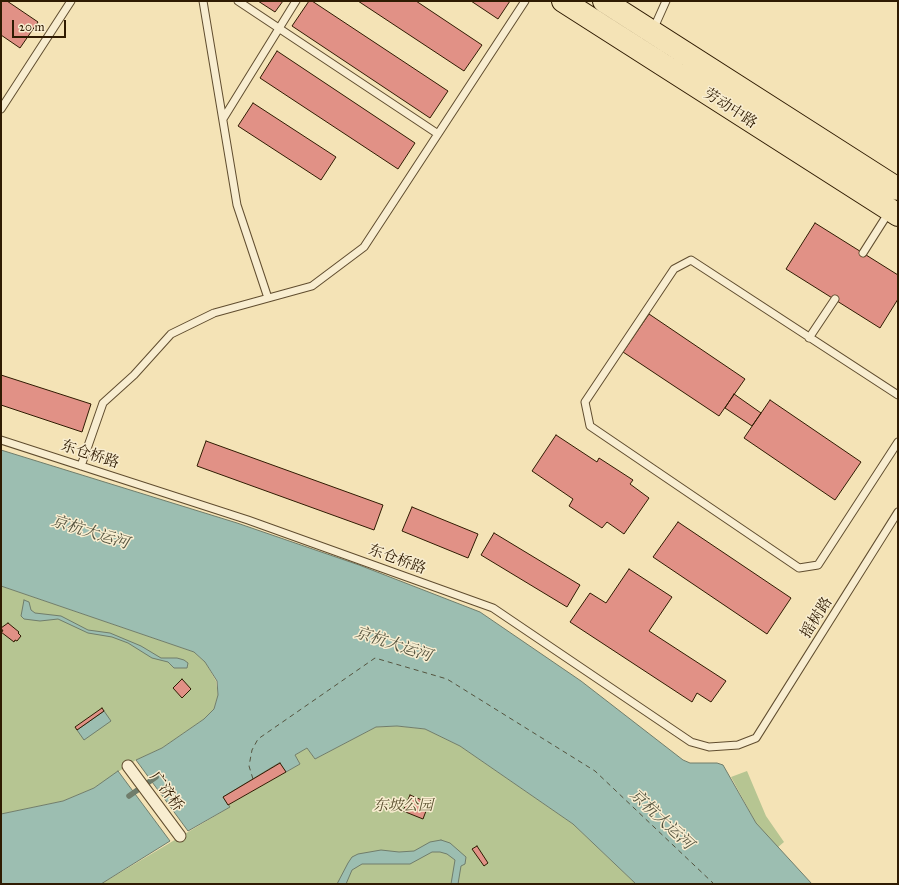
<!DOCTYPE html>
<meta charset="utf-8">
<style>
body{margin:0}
#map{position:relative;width:899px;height:885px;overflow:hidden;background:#f4e3b6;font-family:"IM FELL Great Primer",serif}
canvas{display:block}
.frame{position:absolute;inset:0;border:2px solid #2f1b02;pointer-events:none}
.scale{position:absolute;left:12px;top:20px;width:54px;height:18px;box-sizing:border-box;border:2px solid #2f1b02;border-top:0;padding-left:5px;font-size:12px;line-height:14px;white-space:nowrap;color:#2f1b02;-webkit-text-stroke:3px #f8edd0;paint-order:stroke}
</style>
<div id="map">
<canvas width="899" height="885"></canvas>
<div class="frame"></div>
<div class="scale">20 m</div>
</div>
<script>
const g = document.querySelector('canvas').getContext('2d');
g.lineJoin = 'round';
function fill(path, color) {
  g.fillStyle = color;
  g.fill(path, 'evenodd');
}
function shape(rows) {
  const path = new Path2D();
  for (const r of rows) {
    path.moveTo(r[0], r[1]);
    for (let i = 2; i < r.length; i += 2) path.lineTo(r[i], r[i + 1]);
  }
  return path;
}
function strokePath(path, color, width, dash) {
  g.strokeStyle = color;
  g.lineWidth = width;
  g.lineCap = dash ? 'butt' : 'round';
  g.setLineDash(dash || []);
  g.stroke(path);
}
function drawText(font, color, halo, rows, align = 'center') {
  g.font = font + ' "IM FELL Great Primer","Noto Serif SC",serif';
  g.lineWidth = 3;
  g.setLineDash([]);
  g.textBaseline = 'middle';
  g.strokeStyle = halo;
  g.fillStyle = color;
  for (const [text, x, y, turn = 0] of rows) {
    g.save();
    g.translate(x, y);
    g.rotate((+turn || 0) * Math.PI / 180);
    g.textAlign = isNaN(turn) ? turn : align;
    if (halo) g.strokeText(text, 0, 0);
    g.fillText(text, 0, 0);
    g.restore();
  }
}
const green = shape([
 [1,586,194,652,205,662,216,681,218,695,214,709,204,719,162,748,136,760,94,788,63,801,1,814],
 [397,726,425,729,460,746,573,824,636,884,101,884,230,807,228,805,300,764,295,755,307,748,315,759,376,727],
 [747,771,766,816,784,842,777,848,756,823,731,777]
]);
const water = shape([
 [1,450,237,523,359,565,480,612,581,681,683,760,690,763,717,763,723,765,756,823,812,884,636,884,573,824,460,746,425,729,397,726,376,727,315,759,307,748,295,755,300,764,286,772,279,763,223,797,230,807,188,831,136,760,162,748,204,719,214,709,218,695,217,681,205,662,194,652,1,586,1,450],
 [24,600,29,602,31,610,35,613,61,616,88,630,110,633,141,646,161,658,177,658,184,660,188,663,187,668,174,668,168,662,152,658,128,643,112,637,88,633,58,619,40,621,24,619,21,616,24,600],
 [104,711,111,721,84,740,77,730,104,711],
 [118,771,170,841,101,884,1,884,1,814,63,801,94,788,118,771],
 [441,840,450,843,466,857,465,864,461,866,458,884,451,884,455,860,447,854,440,852,432,852,410,864,362,864,352,870,346,884,337,884,348,863,352,857,358,854,381,850,399,852,414,851,430,842,441,840]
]);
const stream = shape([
 [129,796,156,777]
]);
const ferry = shape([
 [253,779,249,766,252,750,258,739,375,658,447,679,595,771,714,884]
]);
const building = shape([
 [1,1,7,1,38,22,20,48,1,35,1,1],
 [258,1,283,1,275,12,258,1],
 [309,1,312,1,448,91,430,118,292,26,309,1],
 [358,1,416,1,482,45,464,71,358,1],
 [471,1,510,1,498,19,471,1],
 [277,51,415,143,398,169,260,78,277,51],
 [253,103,336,157,321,180,238,126,253,103],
 [815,223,898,275,898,299,880,328,786,269,815,223],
 [649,314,745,379,719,416,623,352,649,314],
 [1,375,91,404,82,432,1,405,1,375],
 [734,394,761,413,752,426,725,408,734,394],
 [770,400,861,462,835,500,744,438,770,400],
 [556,435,597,462,599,458,633,480,630,484,649,498,624,534,607,522,602,528,569,506,573,499,532,471,556,435],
 [206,441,383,505,374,530,197,466,206,441],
 [412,507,478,534,468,558,402,531,412,507],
 [678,522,791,598,767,634,653,557,678,522],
 [494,533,580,585,567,607,481,555,494,533],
 [629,569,672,597,649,631,726,681,711,702,697,693,692,702,570,622,590,593,606,603,629,569],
 [8,623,19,632,18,633,21,636,17,641,15,640,14,642,1,632,3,631,1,628,8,623],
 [182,679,191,689,182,698,173,688,182,679],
 [102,708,104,711,77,730,75,727,102,708],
 [280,763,286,772,228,805,223,797,280,763],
 [410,795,429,803,423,819,403,811,410,795],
 [477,846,488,863,484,866,472,849,477,846]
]);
const service = shape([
 [203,1,237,205,268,298],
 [238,1,438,134],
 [653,30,666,1],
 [1,109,71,1],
 [223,119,296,1],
 [863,253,889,212],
 [809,338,835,299],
 [898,395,691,260,674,269,585,402,590,426,799,568,818,565,898,442],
 [1,440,248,520,493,608,691,742,709,747,738,745,756,738,898,512],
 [81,466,103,403,134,375,171,334,214,313,312,286,364,247,525,1]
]);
const pedestrian = shape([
 [128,766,180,836]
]);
const primary = shape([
 [563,1,898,215],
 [604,1,898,189]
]);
const streetNames = [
 ["劳动中路",730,109,33],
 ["东仓桥路",90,455,18],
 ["东仓桥路",397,560,20],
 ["摇树路",817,618,-58],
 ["广济桥",166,792,53]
];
const parkNames = [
 ["东坡公园",403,806]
];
const waterNames = [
 ["京杭大运河",90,533,17],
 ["京杭大运河",393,645,18],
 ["京杭大运河",661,820,43]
];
fill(green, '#b6c592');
fill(water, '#9cbeb1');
strokePath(water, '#707d6b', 1);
strokePath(stream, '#707d6b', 5.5);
strokePath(ferry, '#55543f', 1, [5, 4]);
fill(building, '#e19186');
strokePath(building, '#2f1b02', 1);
strokePath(service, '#604d2f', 9);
strokePath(pedestrian, '#604d2f', 13);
strokePath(primary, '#2f1b02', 24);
strokePath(service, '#f8edd0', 7);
strokePath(pedestrian, '#f8edd0', 11);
strokePath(primary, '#f4e3b6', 22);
drawText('15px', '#2f1b02', '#f8edd0', streetNames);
drawText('italic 15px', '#584e2d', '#f8edd0', parkNames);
drawText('italic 16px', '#55543f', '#f8edd0', waterNames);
</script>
